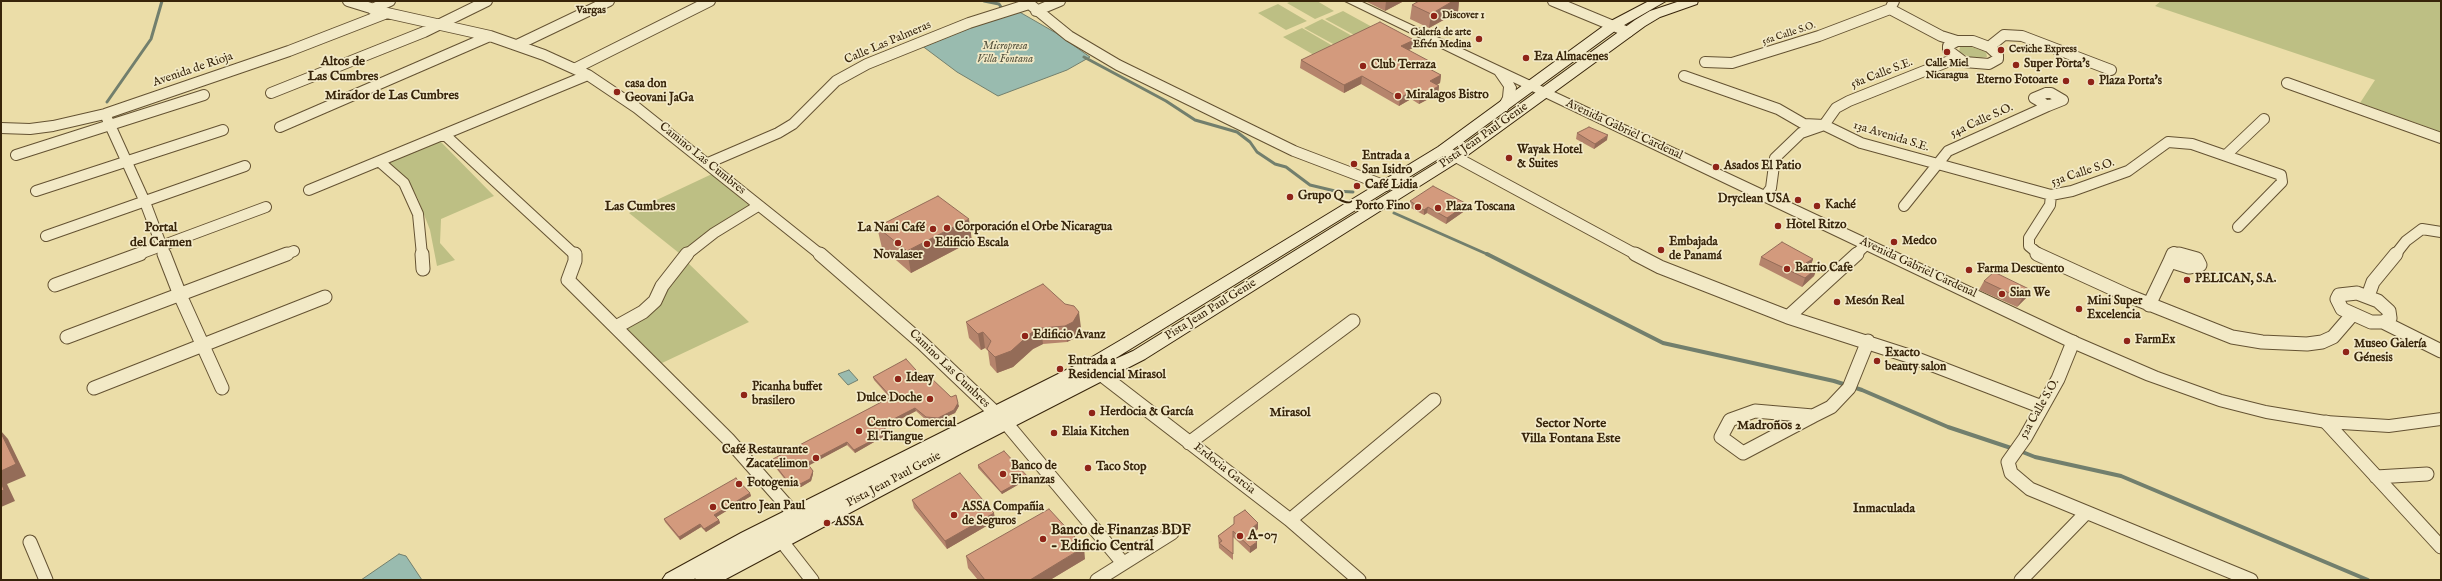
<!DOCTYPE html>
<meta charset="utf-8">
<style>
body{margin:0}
#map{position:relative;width:2442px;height:581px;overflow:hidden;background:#ebdda8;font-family:"IM FELL English",serif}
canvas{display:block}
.frame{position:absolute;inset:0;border:2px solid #37240a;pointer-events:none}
</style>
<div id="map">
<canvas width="2442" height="581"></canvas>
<div class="frame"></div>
</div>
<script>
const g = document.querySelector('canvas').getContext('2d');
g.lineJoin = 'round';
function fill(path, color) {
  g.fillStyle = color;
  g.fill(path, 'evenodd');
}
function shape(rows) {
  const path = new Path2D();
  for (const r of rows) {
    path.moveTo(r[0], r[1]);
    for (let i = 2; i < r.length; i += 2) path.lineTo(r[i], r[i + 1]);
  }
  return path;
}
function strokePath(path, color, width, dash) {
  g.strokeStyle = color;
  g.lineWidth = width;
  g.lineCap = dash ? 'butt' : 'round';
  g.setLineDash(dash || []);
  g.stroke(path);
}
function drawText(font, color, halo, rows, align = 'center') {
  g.font = font + ' "IM FELL English",serif';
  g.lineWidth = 3.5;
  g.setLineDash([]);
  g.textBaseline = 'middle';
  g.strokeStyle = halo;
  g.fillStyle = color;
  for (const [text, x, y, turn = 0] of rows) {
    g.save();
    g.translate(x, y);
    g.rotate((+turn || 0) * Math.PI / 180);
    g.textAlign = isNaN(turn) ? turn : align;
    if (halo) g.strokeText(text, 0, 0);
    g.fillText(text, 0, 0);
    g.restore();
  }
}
const green = shape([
 [1292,1,1317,1,1334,11,1315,19,1287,3],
 [2161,1,2441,1,2441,132,2360,103,2375,80,2155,6],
 [1278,4,1307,21,1286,30,1258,13],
 [1343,11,1374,28,1356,36,1325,19],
 [1322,19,1354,37,1335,45,1304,28],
 [1302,28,1333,46,1314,55,1283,37],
 [1969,46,1986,52,1987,57,1974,59,1959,52,1960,47],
 [440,141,494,196,441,219,440,243,455,260,437,266,430,230,418,199,409,182,388,163],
 [712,174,751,207,679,253,629,213],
 [686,261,749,322,662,363,626,328,659,305,673,280]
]);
const water = shape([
 [1016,10,1056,33,1090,57,1067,70,998,96,957,72,921,45,1016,10],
 [849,370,858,380,848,385,838,374,849,370],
 [399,554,406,556,422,580,361,580,399,554]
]);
const streamFar1 = shape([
 [984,1,999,4,1003,10],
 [1084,57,1166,101,1195,120,1237,132,1250,142,1257,152,1275,164,1286,167,1310,185,1335,191,1353,192],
 [107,102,151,39,162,1],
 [1394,213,1489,255]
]);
const stream = shape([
 [1487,254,1663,343,1834,381,1862,390,1948,427,2014,449],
 [2020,451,2035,457,2121,476,2368,580]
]);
const minorFar1 = shape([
 [348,1,387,13,490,36,544,55,588,75,637,108,821,255],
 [1026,1,1069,36,1118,65,1294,151,1386,186],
 [1553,1,1628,32],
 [372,9,390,1],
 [1890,9,1941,36,1957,41],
 [1036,11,1060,1],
 [1957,41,1973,41,1989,47,1998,55,1998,59,1989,64,1964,62,1948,50,1948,46,1957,41],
 [517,45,609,1],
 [1989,47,2004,35,2022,36,2111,70],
 [1705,62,1732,63,1819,36,1890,9,1894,1],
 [576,68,710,1],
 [1684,76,1778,109,1804,124,1824,125,1861,143,2051,195,2072,191,2128,171,2168,142,2192,144,2281,175,2282,182,2238,227],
 [2287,83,2441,138],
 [271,93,424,32,487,1],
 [2046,93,2051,93,2063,100,2048,106,2034,98,2046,93],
 [105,114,145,202,165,255],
 [280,127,490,36],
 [1,128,30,129,53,126,105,114,289,51,387,13],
 [445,135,575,255],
 [1443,150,1637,255],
 [16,155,204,95],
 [2226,155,2264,119],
 [380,162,404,183,418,214,422,255],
 [708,163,778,133,793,124,836,81,867,64,969,23,1029,4],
 [309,190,588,75],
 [36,191,223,130],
 [1765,196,1771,188,1775,158,1801,133,1824,125,1836,108,1849,101,1957,58],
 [1904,206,1948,151,2048,106],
 [46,236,245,166],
 [137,255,266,207],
 [284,255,294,251],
 [686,255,714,233,758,206],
 [1855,255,1867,244],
 [2040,255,2029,246,2029,238,2050,205,2051,195],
 [2173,255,2174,252,2183,255],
 [2395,255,2406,241,2422,229,2441,232]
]);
const minor = shape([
 [164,254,180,295,222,388],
 [422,254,423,269],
 [575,254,575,261,568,280,728,439,795,515],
 [820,254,922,343,1006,423,1123,563],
 [1635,254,1660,267,1788,317,1912,357,2042,407],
 [2037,254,2129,296,2232,337,2262,342,2307,344,2322,342,2333,337,2352,315],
 [2170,261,2189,267,2200,265,2197,259,2179,254],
 [2170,261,2173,254],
 [55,285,140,254],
 [2357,293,2378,301,2389,311,2390,318,2383,322,2371,322,2342,309,2337,299,2339,295,2357,293],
 [2368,296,2373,282,2396,254],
 [2149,305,2170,261],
 [1788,317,1857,254],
 [2383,322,2441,351],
 [616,327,643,312,655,301,662,286,687,254],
 [67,337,287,254],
 [2073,342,2058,379,2025,438,2008,462,2011,473,2030,489,2251,580],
 [1102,375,1290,520,1359,580],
 [94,388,325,297],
 [1755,411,1813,416,1743,453,1721,437,1730,420,1755,411],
 [1813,416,1831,407,1849,388,1868,341],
 [2326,422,2441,547],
 [1189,443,1353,321],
 [2376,477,2427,474],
 [1290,520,1434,400],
 [780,539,812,580],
 [30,542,46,580],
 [1097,580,1172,533],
 [2021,580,2086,513]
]);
const tertiary = shape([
 [1345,1,1360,1,2079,338,2158,372,2222,395,2266,406,2326,416,2389,420,2441,413,2441,425,2389,432,2326,428,2266,418,2219,406,2146,380,2067,346,1513,82,1516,87,1515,97,1507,111,1499,111,1497,108,1503,97,1504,87,1495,74,1345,1]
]);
const secondary = shape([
 [1649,1,1666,1,1619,28,1448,153,1111,361,1133,351,1451,154,1635,20,1650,11,1680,1,1698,1,1697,4,1660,17,1645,26,1461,160,1145,359,964,452,724,580,694,580,696,578,692,580,662,580,666,574,741,533,1092,357,1126,337,1438,147,1609,22,1649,1]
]);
const wall = shape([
 [1365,1,1404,1,1385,11],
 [1419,1,1459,1,1458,12,1429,28,1410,19,1412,5],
 [1414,40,1413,48,1408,50,1430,70,1441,75,1440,83,1437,85,1439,86,1438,94,1419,104,1411,99,1399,106,1361,84,1344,93,1300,68,1301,60],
 [1577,133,1607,140,1594,149,1576,139],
 [1410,201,1466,210,1446,224,1427,213,1424,215,1409,207],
 [877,227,972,241,911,273,882,248],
 [1761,257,1813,259,1811,265,1817,268,1814,276,1802,287,1759,265],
 [1984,281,2031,290,2026,298,2017,307,1979,290],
 [1065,304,1081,328,1075,338,1067,342,1043,344,1033,349,1013,367,997,373,990,365,988,351,985,348,981,350,969,338,966,322],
 [873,377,925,380,959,406,955,413,939,420,926,420,916,411,884,428,888,434,855,453,847,445,808,465,813,474,811,481,801,487,790,486,772,463,771,460,890,398,874,380],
 [978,465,1028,479,1002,494,978,468],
 [750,493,751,496,716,517,719,520,720,523,706,532,701,527,680,540,665,522,664,519],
 [912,500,994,513,995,521,947,549,914,508],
 [1234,524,1258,529,1255,531,1255,538,1254,539,1257,548,1250,553,1233,537,1233,560,1219,548,1218,536],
 [966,556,1085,559,1050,580,978,580,968,568]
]);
const shadedWall = shape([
 [1386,1,1404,1,1385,11],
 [1453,1,1459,1,1458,12,1429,28,1431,14],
 [1414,40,1413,48,1400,54,1401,46],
 [1431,62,1430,70,1424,66],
 [1441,75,1440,83,1429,89,1430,81],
 [1362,76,1361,84,1344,93,1344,85],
 [1439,86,1438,94,1419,104,1420,96],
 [1412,91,1411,99,1399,106,1400,98],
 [1608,135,1607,140,1594,149,1595,144],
 [1467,204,1466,210,1446,224,1447,218],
 [1428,207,1427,213,1424,215,1424,210],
 [969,219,972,241,911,273,907,251],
 [1813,259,1810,267,1806,263],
 [1817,268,1814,276,1802,287,1805,278],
 [2031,290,2026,298,2017,307,2022,299],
 [1079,312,1081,328,1075,338,1067,342,1065,326],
 [1041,328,1043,344,1033,349,1013,367,997,373,995,357,1031,333],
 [983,332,985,348,981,350,978,334],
 [958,403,959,406,955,413,939,420,938,418],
 [915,408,916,411,883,428,882,425],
 [1,431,8,439,26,476,7,484,15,501,1,507],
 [888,432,888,434,855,453,854,450],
 [847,442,847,445,808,466,807,463],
 [813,471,813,474,811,481,801,487,800,484],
 [1028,477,1028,479,1002,494,1001,492],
 [750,493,751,496,715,518,714,515],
 [994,513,995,521,947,549,945,541],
 [719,520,720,523,706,532,704,529],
 [1258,523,1258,529,1252,534,1252,528],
 [700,524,701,527,680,540,679,537],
 [1255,532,1255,538,1250,542,1250,536],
 [1257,542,1257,548,1250,553,1250,547],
 [1084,547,1085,559,1050,580,1030,580]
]);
const building = shape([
 [1419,1,1453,1,1431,14,1412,5,1419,1],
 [1380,22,1414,40,1401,46,1431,62,1424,66,1441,75,1430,81,1439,86,1420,96,1412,91,1400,98,1362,76,1344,85,1301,60,1380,22],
 [1589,127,1608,135,1595,144,1577,133,1589,127],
 [1433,186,1467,204,1447,218,1428,207,1424,210,1410,201,1433,186],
 [938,196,969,219,907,251,877,227,938,196],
 [1782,242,1813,259,1806,263,1817,268,1805,278,1761,257,1782,242],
 [1994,272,2031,290,2022,299,1984,281,1994,272],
 [1043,284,1065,304,1074,306,1079,312,1073,322,1065,326,1041,328,1031,333,1011,351,995,357,987,349,991,341,983,332,978,334,966,322,1043,284],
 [906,359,925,380,930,377,951,397,956,395,958,403,954,410,938,418,926,417,915,408,882,425,888,432,854,450,847,442,807,463,813,471,810,479,800,484,789,483,771,460,891,397,873,377,906,359],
 [1,433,16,464,1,471,1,433],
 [1004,451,1028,477,1001,492,978,465,1004,451],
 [960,473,994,513,945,541,912,500,960,473],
 [736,478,750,493,714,515,719,520,704,529,700,524,679,537,664,519,736,478],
 [1,482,4,490,1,491,1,482],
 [1049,509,1084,547,1030,580,985,580,966,556,1049,509],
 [1245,510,1258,523,1252,528,1255,532,1250,536,1257,542,1250,547,1233,531,1233,554,1219,543,1222,541,1218,536,1234,524,1234,517,1245,510]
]);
const markers = [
 [1434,16,4,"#8f2418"],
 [1479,39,4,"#8f2418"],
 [2001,50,4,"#8f2418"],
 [1947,52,4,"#8f2418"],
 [1526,58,4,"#8f2418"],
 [2016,65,4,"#8f2418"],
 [1363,66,4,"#8f2418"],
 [2066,81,4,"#8f2418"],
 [2091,82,4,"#8f2418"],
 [617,92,4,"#8f2418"],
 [1398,96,4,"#8f2418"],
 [1509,158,4,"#8f2418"],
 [1354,164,4,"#8f2418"],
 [1716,167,4,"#8f2418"],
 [1357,186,4,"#8f2418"],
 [1290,197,4,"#8f2418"],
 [1798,200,4,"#8f2418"],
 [1817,206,4,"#8f2418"],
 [1418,207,4,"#8f2418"],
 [1438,208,4,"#8f2418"],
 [1778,226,4,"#8f2418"],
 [947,228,4,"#8f2418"],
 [933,229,4,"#8f2418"],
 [1894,242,4,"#8f2418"],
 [898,243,4,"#8f2418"],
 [927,244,4,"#8f2418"],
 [1661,250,4,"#8f2418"],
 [1787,269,4,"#8f2418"],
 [1969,270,4,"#8f2418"],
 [2187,280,4,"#8f2418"],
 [2002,294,4,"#8f2418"],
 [1837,302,4,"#8f2418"],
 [2079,309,4,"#8f2418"],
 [1025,336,4,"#8f2418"],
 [2127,341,4,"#8f2418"],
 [2346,352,4,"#8f2418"],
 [1877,361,4,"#8f2418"],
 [1060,369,4,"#8f2418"],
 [898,379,4,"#8f2418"],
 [744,395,4,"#8f2418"],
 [930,399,4,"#8f2418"],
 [1092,413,4,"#8f2418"],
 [859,431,4,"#8f2418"],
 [1054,433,4,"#8f2418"],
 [816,458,4,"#8f2418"],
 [1088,468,4,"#8f2418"],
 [1003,474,4,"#8f2418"],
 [739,484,4,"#8f2418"],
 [713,507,4,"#8f2418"],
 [954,515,4,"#8f2418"],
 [827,523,4,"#8f2418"],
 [1240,536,4,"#8f2418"],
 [1043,539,4,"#8f2418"]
];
const farPoinames = [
 ["Discover 1",1442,16],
 ["Galería de arte",1471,33,"right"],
 ["Efrén Medina",1471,45,"right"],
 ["Ceviche Express",2009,50],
 ["Calle Miel",1947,64,"center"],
 ["Nicaragua",1947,76,"center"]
];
const farStreetnames = [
 ["56a Calle S.O.",1789,34,-18]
];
const farNeighbourhoodnames = [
 ["Vargas",591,11]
];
const farWaternames = [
 ["Micropresa",1005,47],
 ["Villa Fontana",1005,60]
];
const streetNames = [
 ["Calle Las Palmeras",888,43,-23],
 ["Avenida de Rioja",193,70,-19],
 ["58a Calle S.E.",1882,74,-21],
 ["54a Calle S.O.",1982,121,-24],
 ["Avenida Gabriel Cardenal",1624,130,25],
 ["Pista Jean Paul Genie",1484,136,-35],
 ["13a Avenida S.E.",1891,137,17],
 ["Camino Las Cumbres",702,159,39],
 ["53a Calle S.O.",2083,173,-18],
 ["Avenida Gabriel Cardenal",1918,268,25],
 ["Pista Jean Paul Genie",1211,310,-32],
 ["Camino Las Cumbres",949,369,44],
 ["52a Calle S.O.",2040,409,-60],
 ["Erdocia Garcia",1224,469,38],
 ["Pista Jean Paul Genie",894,480,-28]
];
const poiNames = [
 ["Eza Almacenes",1534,58],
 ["Super Porta's",2024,65],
 ["Club Terraza",1371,66],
 ["Eterno Fotoarte",2058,81,"right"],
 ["Plaza Porta's",2099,82],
 ["casa don",625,85],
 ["Geovani JaGa",625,99],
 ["Miralagos Bistro",1406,96],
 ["Wayak Hotel",1517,151],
 ["& Suites",1517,165],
 ["Entrada a",1362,157],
 ["San Isidro",1362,171],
 ["Asados El Patio",1724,167],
 ["Café Lidia",1365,186],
 ["Grupo Q",1298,197],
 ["Dryclean USA",1790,200,"right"],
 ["Kaché",1825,206],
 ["Porto Fino",1410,207,"right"],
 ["Plaza Toscana",1446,208],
 ["Hotel Ritzo",1786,226],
 ["Corporación el Orbe Nicaragua",955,228],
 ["La Nani Café",925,229,"right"],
 ["Medco",1902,242],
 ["Embajada",1669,243],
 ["de Panamá",1669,257],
 ["Edificio Escala",935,244],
 ["Novalaser",898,256,"center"],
 ["Barrio Cafe",1795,269],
 ["Farma Descuento",1977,270],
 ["PELICAN, S.A.",2195,280],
 ["Sian We",2010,294],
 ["Mesón Real",1845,302],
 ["Mini Super",2087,302],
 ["Excelencia",2087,316],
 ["Edificio Avanz",1033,336],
 ["FarmEx",2135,341],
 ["Museo Galería",2354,345],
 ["Génesis",2354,359],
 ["Exacto",1885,354],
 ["beauty salon",1885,368],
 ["Entrada a",1068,362],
 ["Residencial Mirasol",1068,376],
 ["Ideay",906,379],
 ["Picanha buffet",752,388],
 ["brasilero",752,402],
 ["Dulce Doche",922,399,"right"],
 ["Herdocia & García",1100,413],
 ["Centro Comercial",867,424],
 ["El Tiangue",867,438],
 ["Elaia Kitchen",1062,433],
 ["Café Restaurante",808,451,"right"],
 ["Zacatelimon",808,465,"right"],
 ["Banco de",1011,467],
 ["Finanzas",1011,481],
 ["Taco Stop",1096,468],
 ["Fotogenia",747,484],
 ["Centro Jean Paul",721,507],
 ["ASSA Compañia",962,508],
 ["de Seguros",962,522],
 ["ASSA",835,523]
];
const neighbourhoodNames = [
 ["Altos de",343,62],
 ["Las Cumbres",343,77],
 ["Mirador de Las Cumbres",392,96],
 ["Las Cumbres",640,207],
 ["Portal",161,228],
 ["del Carmen",161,243],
 ["Mirasol",1290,413],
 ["Sector Norte",1571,424],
 ["Villa Fontana Este",1571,439],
 ["Madroños 2",1769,426],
 ["Inmaculada",1884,509]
];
const nearPoinames = [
 ["Banco de Finanzas BDF",1051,531],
 ["- Edificio Central",1051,547],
 ["A-07",1248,536]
];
fill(green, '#bdbf84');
fill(water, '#99bbaf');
strokePath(water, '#727f6d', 1);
strokePath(streamFar1, '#727f6d', 3);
strokePath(stream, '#727f6d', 4);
strokePath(minorFar1, '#645232', 12);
strokePath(minor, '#645232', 15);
strokePath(tertiary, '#645232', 2);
strokePath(secondary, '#37240a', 2);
strokePath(minorFar1, '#f2e9c6', 10);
strokePath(minor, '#f2e9c6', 13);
fill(tertiary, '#f2e9c6');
fill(secondary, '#f2e9c6');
fill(wall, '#b5846c');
fill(shadedWall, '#946c58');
fill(building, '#d39a7d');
strokePath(building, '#946c58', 1);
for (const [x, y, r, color] of markers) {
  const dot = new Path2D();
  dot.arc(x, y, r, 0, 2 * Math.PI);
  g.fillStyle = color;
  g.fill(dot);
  strokePath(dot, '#f2e9c6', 1.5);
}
drawText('bold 10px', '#37240a', '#f2e9c6', farPoinames, 'left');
drawText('10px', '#37240a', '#f2e9c6', farStreetnames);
drawText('bold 11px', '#37240a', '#f2e9c6', farNeighbourhoodnames);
drawText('italic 11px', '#54513c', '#f2e9c6', farWaternames);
drawText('12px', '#37240a', '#f2e9c6', streetNames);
drawText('bold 12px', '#37240a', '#f2e9c6', poiNames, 'left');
drawText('bold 13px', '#37240a', '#f2e9c6', neighbourhoodNames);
drawText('bold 14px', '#37240a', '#f2e9c6', nearPoinames, 'left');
</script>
